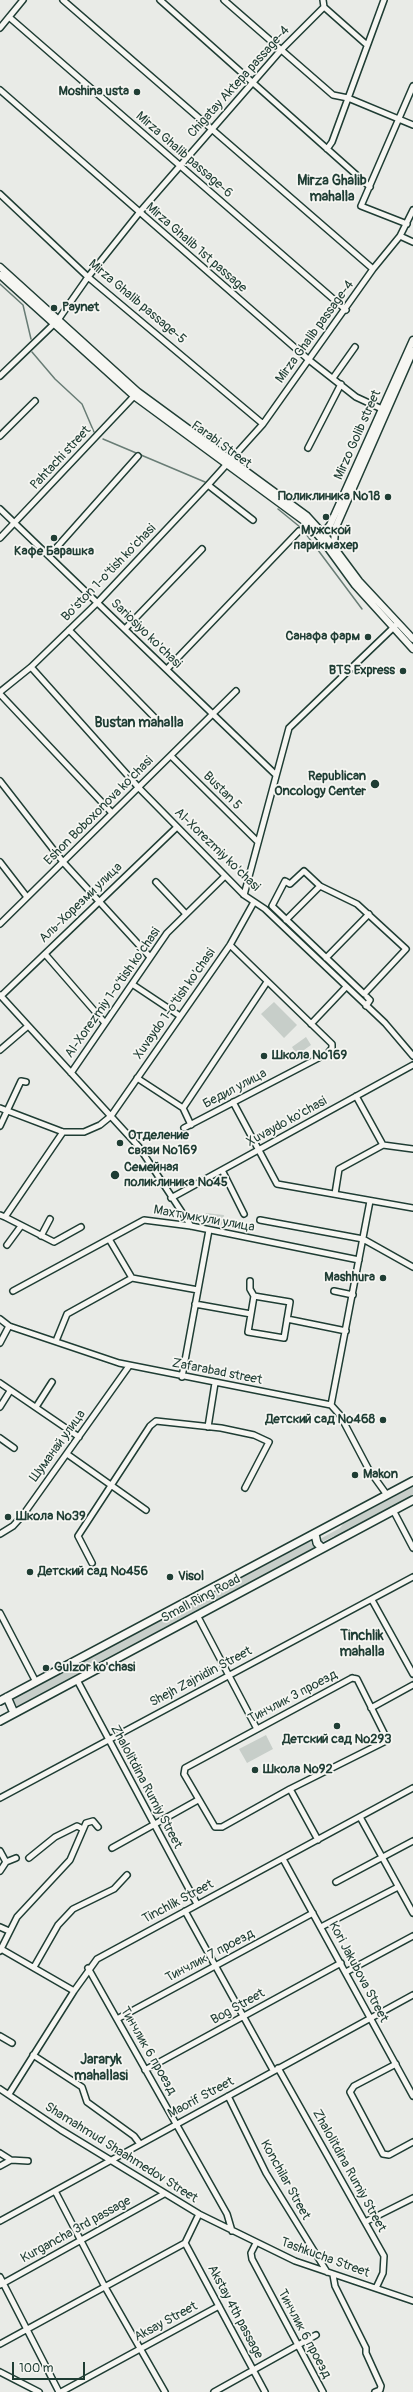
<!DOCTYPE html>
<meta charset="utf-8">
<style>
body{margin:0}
#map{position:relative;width:413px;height:2392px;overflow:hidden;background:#e9ebe7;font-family:Pangolin,sans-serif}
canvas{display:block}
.scale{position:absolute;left:12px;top:2362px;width:73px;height:18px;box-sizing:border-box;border:2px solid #1f3d34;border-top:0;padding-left:5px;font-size:12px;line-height:14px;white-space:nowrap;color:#1f3d34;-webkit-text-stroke:3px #f6f6f2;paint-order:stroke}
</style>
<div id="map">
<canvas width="413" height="2392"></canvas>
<div class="scale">100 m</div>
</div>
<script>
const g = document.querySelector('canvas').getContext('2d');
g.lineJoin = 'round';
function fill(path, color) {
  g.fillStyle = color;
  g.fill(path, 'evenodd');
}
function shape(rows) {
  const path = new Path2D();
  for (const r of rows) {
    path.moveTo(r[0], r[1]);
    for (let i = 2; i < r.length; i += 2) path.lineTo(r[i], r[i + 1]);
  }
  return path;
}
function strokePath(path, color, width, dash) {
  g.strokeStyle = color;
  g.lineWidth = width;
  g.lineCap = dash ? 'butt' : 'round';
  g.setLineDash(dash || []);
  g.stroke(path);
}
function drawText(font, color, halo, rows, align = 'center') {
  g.font = font + ' Pangolin,sans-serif';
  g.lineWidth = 3.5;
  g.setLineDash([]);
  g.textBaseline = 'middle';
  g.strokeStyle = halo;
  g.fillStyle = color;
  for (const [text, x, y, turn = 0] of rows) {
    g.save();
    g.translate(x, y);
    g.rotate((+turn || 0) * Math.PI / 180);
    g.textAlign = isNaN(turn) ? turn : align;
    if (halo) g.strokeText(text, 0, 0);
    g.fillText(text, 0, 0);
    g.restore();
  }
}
const green = shape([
 [274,1002,297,1025,284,1038,261,1014],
 [306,1037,311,1045,297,1055,292,1047],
 [206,1213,224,1215,221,1227,203,1224],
 [413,1486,413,1496,338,1536,334,1536,322,1542,320,1539,340,1528,343,1524],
 [310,1541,315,1549,17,1707,13,1699],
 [266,1735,273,1749,247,1763,239,1749]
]);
const stream = shape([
 [0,284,23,305,31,339],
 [32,352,55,379,82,404,94,432],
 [103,439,205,482],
 [278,509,300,527],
 [303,530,362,609]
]);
const minor = shape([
 [63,0,373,269],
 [160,0,370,187],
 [224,0,333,95,348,98,413,125],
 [323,0,324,7,367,45],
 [9,17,346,310],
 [0,28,23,0],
 [0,90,309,360,356,397,384,410],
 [327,149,332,142,384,0],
 [0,194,88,277,263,424],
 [407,224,361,206,413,86],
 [400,236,413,242],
 [0,376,58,320,88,277,139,213,281,50,324,7],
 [333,378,355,347],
 [0,436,35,401],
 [308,448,341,384],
 [208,485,253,520],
 [0,509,276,775],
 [0,538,137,393],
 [49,556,138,456],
 [125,629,202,549],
 [69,630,156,719],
 [31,667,139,788,244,895,265,909,385,1023,413,1056],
 [167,669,299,531],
 [0,692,31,667,98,602,208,485,263,424,373,269,400,236,413,210],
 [0,694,112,813],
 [171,756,258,842],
 [0,781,63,862,150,957],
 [0,862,27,897],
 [156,882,186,914],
 [244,895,289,728,396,625],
 [286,920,320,886],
 [0,924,236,691],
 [45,954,105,1023],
 [326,958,369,914],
 [132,984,180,1016],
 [363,993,272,906,285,881,290,884,304,871,320,886,357,904,406,949,364,994],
 [0,995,139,1147,191,1226],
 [1,996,177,827],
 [366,1006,370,1000,367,997],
 [311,1024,346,987],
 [0,1050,28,1026],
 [71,1073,167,933,225,876],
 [137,1078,183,1108],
 [356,1096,383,1145],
 [233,1102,277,1184,413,1208],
 [0,1108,63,1132,84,1132,100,1125,111,1116,230,945,254,902],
 [191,1125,183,1108,267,982],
 [0,1126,21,1081,26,1082],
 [184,1128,328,1053,332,1048,332,1044,230,945],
 [222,1170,244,1214],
 [335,1194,339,1169,383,1145,413,1149],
 [171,1198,413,1065],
 [0,1215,5,1217,63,1132],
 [5,1217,54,1242,81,1227],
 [260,1220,363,1239,413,1267],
 [41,1236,50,1219],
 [109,1239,132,1278],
 [7,1245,21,1226],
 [250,1281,250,1289,254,1296],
 [13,1291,144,1220,191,1226,359,1260],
 [334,1291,353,1295],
 [254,1296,290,1302,284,1338,248,1332,254,1296],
 [195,1304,251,1314],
 [0,1319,9,1326,119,1363,331,1405,340,1415,369,1470,387,1495],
 [287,1319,346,1331],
 [56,1341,67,1314,132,1278,198,1290],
 [0,1343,9,1326],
 [182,1377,209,1230],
 [0,1383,79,1437],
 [331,1405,370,1201],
 [0,1407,10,1391],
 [36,1407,52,1382],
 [208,1427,215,1383],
 [0,1438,14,1448],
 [67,1454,146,1510],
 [393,1510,413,1548],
 [0,1534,13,1526,23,1515,129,1366],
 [92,1563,78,1536,150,1426,156,1421,221,1428,254,1435,269,1442,245,1488],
 [372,1600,413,1674],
 [0,1613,36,1682],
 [197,1615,257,1729],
 [352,1678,357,1679,386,1737,384,1742,290,1789,222,1827,215,1827,184,1774,185,1768,352,1678],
 [77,1680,197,1904],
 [371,1708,413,1685],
 [290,1789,318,1840],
 [0,1798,413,1577],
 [360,1817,413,1913],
 [112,1848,198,1800],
 [0,1851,6,1862],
 [29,1858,55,1837,77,1826,83,1829],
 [283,1859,413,2096],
 [0,1871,6,1862,16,1858],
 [336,1882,413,1841],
 [185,1911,273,2070],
 [0,1927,9,1931],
 [321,1927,398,1887],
 [1,1949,74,1991],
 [0,1951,17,1917,70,1860,86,1823,93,1821,98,1827],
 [34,1967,58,1925,73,1909,114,1889,127,1875],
 [88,1968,227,2214,232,2231],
 [346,1972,413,1936],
 [117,2019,313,1913],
 [0,2036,12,2043],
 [33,2055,82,2087,87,2102,134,2136,140,2144],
 [396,2064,354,2086,350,2092,383,2154,389,2155,413,2142],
 [278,2068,384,2256,383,2273,376,2288],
 [145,2070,341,1963],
 [0,2089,61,2130,199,2214,295,2261,413,2301],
 [9,2094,74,1991,97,1959,413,1788],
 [228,2096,266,2173,327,2272],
 [0,2153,11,2160],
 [0,2166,11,2160,28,2161],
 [55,2191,105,2287,165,2392],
 [0,2221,413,1995],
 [365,2222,413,2198],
 [185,2243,265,2392],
 [185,2243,199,2214],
 [256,2243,251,2253,252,2259,323,2392],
 [333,2275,335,2286,366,2348,366,2353,381,2386,380,2390,375,2392],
 [0,2277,59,2392],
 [0,2285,164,2194],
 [0,2344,185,2243],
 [0,2372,39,2392],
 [61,2392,219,2306],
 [214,2392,316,2335]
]);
const major = shape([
 [0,267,138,392,307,516,327,538,359,581,413,639],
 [0,275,134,396,308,524,323,541,355,585,413,649],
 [321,536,330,525,413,340],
 [334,545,335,529,413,351]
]);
const highway = shape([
 [315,1534,317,1543,322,1548],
 [7,1697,14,1713],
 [0,1701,413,1481],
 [0,1721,413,1500]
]);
const markers = [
 [137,92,4,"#1f3d34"],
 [54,308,4,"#1f3d34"],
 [388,497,4,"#1f3d34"],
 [326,517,4,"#1f3d34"],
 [54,538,4,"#1f3d34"],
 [368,637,4,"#1f3d34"],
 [403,671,4,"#1f3d34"],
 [375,784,5,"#1f3d34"],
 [264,1056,4,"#1f3d34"],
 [120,1143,4,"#1f3d34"],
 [115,1175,5,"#1f3d34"],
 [383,1278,4,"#1f3d34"],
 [383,1420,4,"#1f3d34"],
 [355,1475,4,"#1f3d34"],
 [8,1517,4,"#1f3d34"],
 [30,1572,4,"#1f3d34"],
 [170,1577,4,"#1f3d34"],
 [46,1668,4,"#1f3d34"],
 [337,1726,4,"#1f3d34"],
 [255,1770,4,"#1f3d34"]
];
const streetNames = [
 ["Chigatay Aktepa passage-4",239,82,-48],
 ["Mirza Ghalib passage-6",184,155,41],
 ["Mirza Ghalib 1st passage",196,248,41],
 ["Mirza Ghalib passage-5",137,302,40],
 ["Mirza Ghalib passage-4",315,332,-54],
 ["Mirzo Golib street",358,435,-66],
 ["Farabi Street",221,445,36],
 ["Pahtachi street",61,458,-47],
 ["Bo'ston 1-o'tish ko'chasi",109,573,-46],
 ["Sariosiyo ko'chasi",146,634,44],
 ["Bustan 5",222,791,45],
 ["Eshon Boboxonova ko'chasi",99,811,-45],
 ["Al-Xorezmiy ko'chasi",217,850,44],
 ["Аль-Хорезми улица",81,903,-44],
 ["Al-Xorezmiy 1-o'tish ko'chasi",113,993,-55],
 ["Xuvaydo 1-o'tish ko'chasi",175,1004,-55],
 ["Бедил улица",235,1089,-28],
 ["Xuvaydo ko'chasi",287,1122,-29],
 ["Махтумкули улица",204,1219,10],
 ["Zafarabad street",217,1372,11],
 ["Шуманай улица",58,1446,-54],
 ["Small Ring Road",201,1599,-28],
 ["Shejh Zajnidin Street",201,1677,-28],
 ["Тинчлик 3 проезд",293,1697,-28],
 ["Zhalolitdina Rumiy Street",146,1787,62],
 ["Tinchlik Street",178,1902,-28],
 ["Тинчлик 7 проезд",210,1956,-28],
 ["Kori Jakubova Street",358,1972,62],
 ["Bog Street",238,2007,-29],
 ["Тинчлик 6 проезд",148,2051,60],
 ["Maorif Street",201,2098,-28],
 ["Shamahmud Shaahmedov Street",121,2153,32],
 ["Zhalolitdina Rumiy Street",349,2171,61],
 ["Konchilar Street",285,2180,61],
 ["Kurgancha 3rd passage",76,2230,-29],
 ["Tashkucha Street",325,2258,20],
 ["Akstay 4th passage",235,2312,62],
 ["Aksay Street",166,2322,-28],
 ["Тинчлик 6 проезд",304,2334,62]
];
const poiNames = [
 ["Moshina usta",129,92,"right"],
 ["Paynet",62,308],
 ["Поликлиника №18",380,497,"right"],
 ["Мужской",326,531,"center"],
 ["парикмахер",326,546,"center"],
 ["Кафе Барашка",54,552,"center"],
 ["Санафа фарм",360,637,"right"],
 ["BTS Express",395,671,"right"],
 ["Republican",366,777,"right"],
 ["Oncology Center",366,792,"right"],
 ["Школа №169",272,1056],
 ["Отделение",128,1136],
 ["связи №169",128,1151],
 ["Семейная",124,1168],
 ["поликлиника №45",124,1183],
 ["Mashhura",375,1278,"right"],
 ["Детский сад №468",375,1420,"right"],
 ["Makon",363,1475],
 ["Школа №39",16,1517],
 ["Детский сад №456",38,1572],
 ["Visol",178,1577],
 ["Gulzor ko'chasi",54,1668],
 ["Детский сад №293",337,1740,"center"],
 ["Школа №92",263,1770]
];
const neighbourhoodNames = [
 ["Mirza Ghalib",332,181],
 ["mahalla",332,197],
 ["Bustan mahalla",139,723],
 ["Tinchlik",362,1636],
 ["mahalla",362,1652],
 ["Jararyk",101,2060],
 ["mahallasi",101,2076]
];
fill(green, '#c7cec9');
strokePath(stream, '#687c75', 1.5);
strokePath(minor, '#1f3d34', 8);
strokePath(major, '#1f3d34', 9);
strokePath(highway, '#1f3d34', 10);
strokePath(minor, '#f6f6f2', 5);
strokePath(major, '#f6f6f2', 6);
strokePath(highway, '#f6f6f2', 7);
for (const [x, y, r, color] of markers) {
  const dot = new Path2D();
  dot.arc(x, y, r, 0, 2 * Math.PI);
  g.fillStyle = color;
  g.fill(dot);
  strokePath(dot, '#f6f6f2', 1.5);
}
drawText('13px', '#1f3d34', '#f6f6f2', streetNames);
drawText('bold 13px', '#1f3d34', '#f6f6f2', poiNames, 'left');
drawText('bold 14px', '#1f3d34', '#f6f6f2', neighbourhoodNames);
</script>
